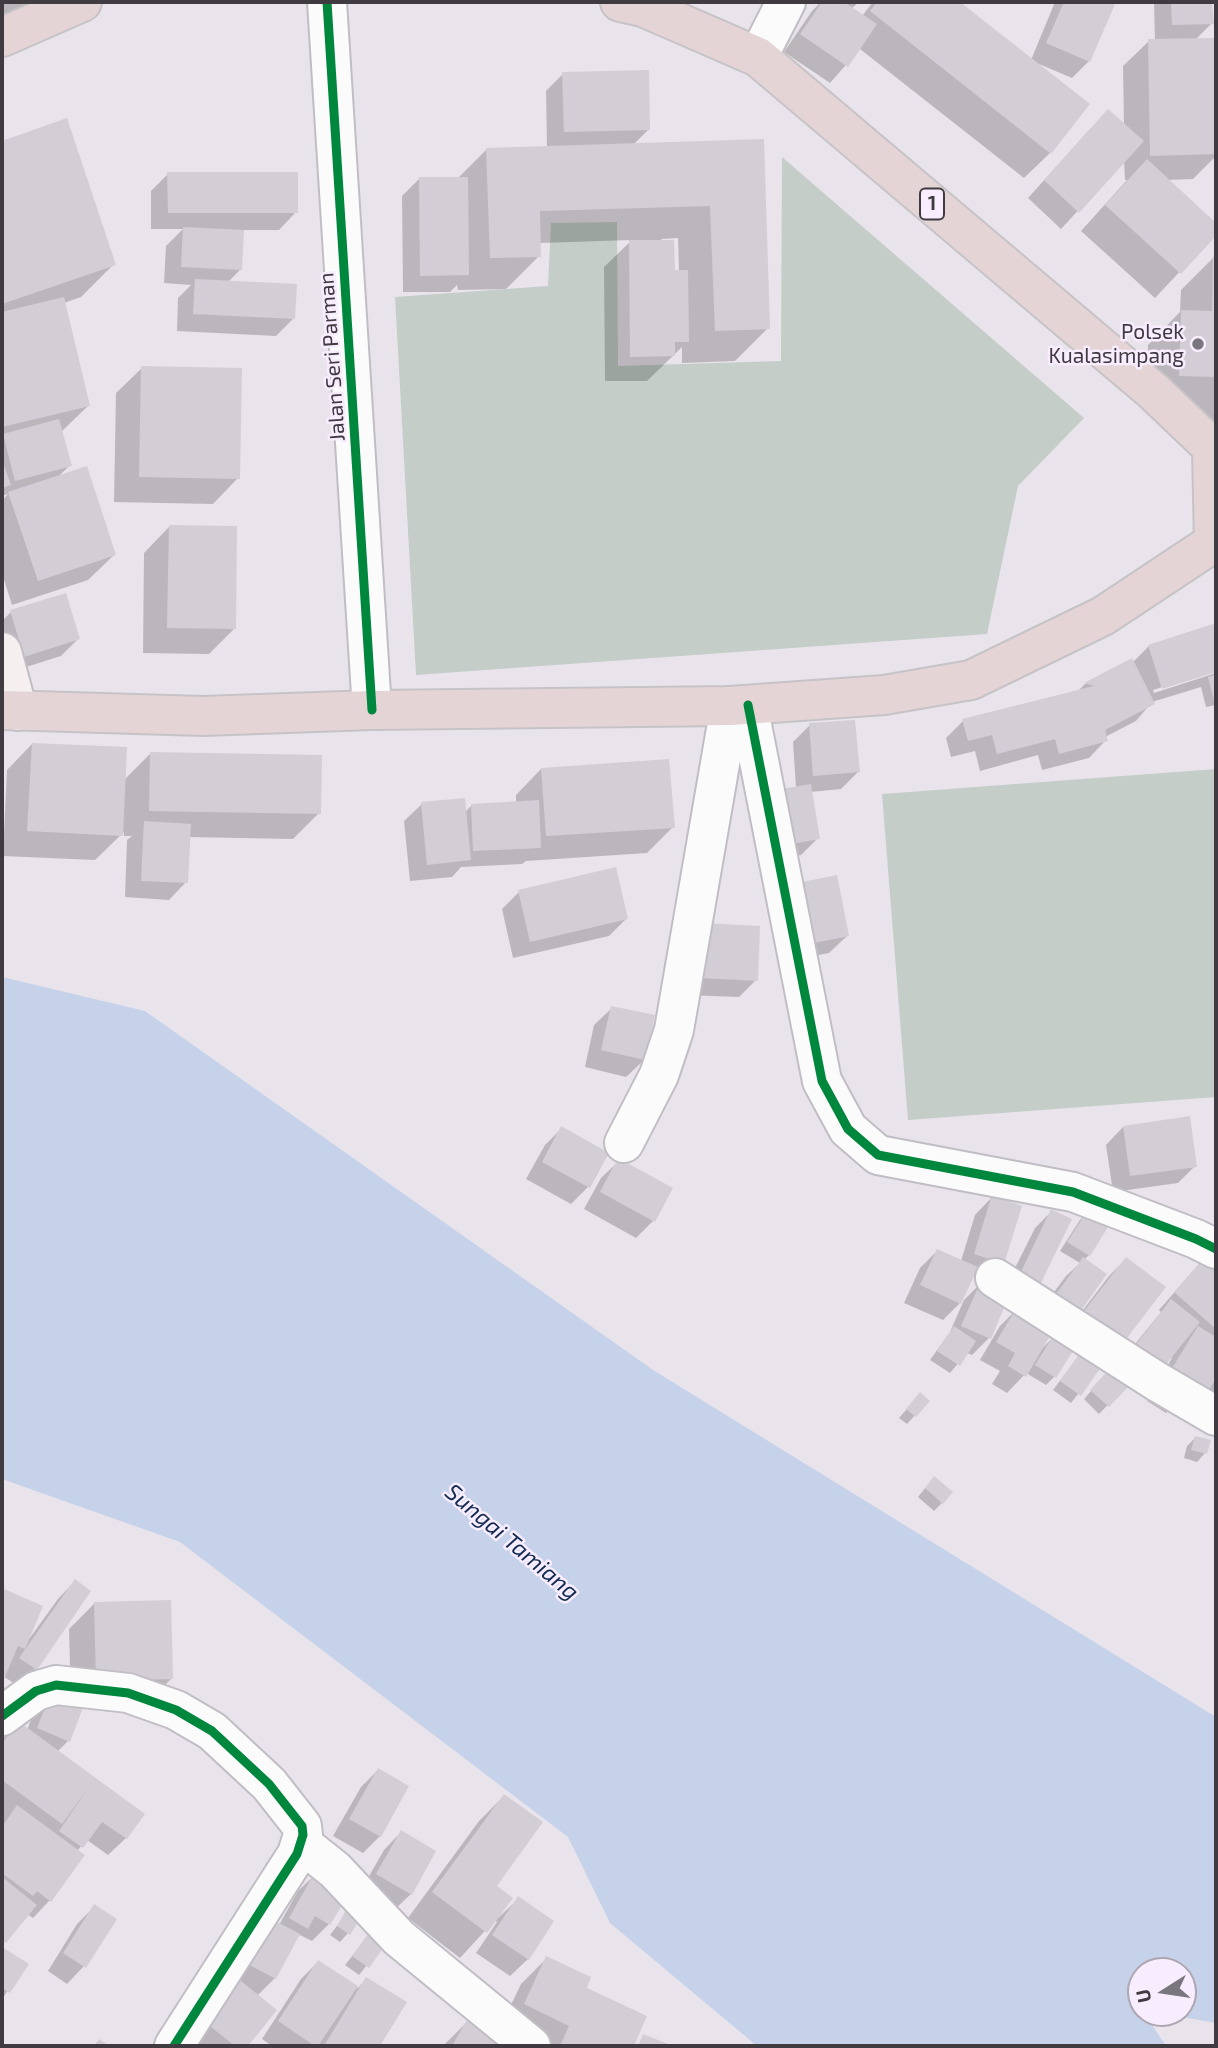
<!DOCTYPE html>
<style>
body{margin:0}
#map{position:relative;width:1218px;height:2048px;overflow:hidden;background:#e9e4ec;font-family:"Exo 2",sans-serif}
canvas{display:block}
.frame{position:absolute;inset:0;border:4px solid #3f3b41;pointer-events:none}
.north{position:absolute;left:1127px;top:1957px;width:70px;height:70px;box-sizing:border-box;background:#f8edfe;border:2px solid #aea6b2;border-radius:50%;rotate:258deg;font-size:19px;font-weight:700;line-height:28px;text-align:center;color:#3f3b41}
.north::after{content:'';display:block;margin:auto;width:24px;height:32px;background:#7a767d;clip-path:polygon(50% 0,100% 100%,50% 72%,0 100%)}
</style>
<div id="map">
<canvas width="1218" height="2048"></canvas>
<div class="frame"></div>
<div class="north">U</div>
</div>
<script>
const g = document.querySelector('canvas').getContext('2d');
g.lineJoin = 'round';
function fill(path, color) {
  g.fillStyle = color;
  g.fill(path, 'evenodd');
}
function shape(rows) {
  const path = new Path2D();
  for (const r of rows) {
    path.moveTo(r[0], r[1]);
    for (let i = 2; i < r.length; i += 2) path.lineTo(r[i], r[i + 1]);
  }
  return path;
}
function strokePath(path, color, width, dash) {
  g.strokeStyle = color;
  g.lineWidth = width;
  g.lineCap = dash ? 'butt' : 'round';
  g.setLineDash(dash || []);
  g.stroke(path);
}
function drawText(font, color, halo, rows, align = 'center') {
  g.font = font + ' "Exo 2",sans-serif';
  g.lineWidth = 5;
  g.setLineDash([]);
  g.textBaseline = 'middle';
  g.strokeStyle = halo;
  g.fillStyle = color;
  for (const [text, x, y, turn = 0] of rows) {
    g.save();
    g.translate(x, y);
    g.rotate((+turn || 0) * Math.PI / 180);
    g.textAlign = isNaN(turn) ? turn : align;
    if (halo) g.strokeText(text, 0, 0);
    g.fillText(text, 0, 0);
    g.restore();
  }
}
const green = shape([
 [782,157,1084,418,1018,486,987,634,416,675,395,297,548,286,551,223,617,222,618,366,781,361],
 [1216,769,1216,1097,908,1120,882,794]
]);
const water = shape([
 [2,977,145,1011,653,1370,1216,1717,1216,2023,1160,2013,1183,2013,1183,1971,1141,1971,1141,2013,1144,2013,1166,2046,757,2046,610,1923,568,1837,180,1542,2,1479]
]);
const shadow = shape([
 [2,2,48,2,3,16],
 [821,2,859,2,851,9,862,16,873,2,958,2,1031,60,1055,2,1115,2,1089,61,1072,78,1039,64,1050,153,1024,178,860,49,830,83,784,52,812,11],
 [1154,2,1211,2,1212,23,1195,40,1216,40,1216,156,1193,179,1167,180,1216,225,1216,233,1155,298,1081,231,1127,180,1125,180,1124,161,1061,229,1028,198,1091,128,1124,125,1123,66,1149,41,1155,41],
 [563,74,648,130,633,145,762,141,768,328,735,361,682,363,682,347,647,381,605,381,604,267,632,240,539,243,539,256,506,289,458,290,457,285,450,292,403,292,402,196,419,179,457,179,487,149,547,147,546,91],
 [678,238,679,272,673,272,661,239],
 [66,121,114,264,81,297,64,303,88,406,62,431,70,465,58,477,114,555,88,580,12,605,2,573,2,501,8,494,2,496,2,142],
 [168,174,296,212,279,230,242,230,240,270,227,283,293,319,276,336,177,331,178,298,191,285,164,283,166,246,183,229,151,229,151,191],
 [1214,257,1216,257,1216,435,1204,434,1205,411,1147,409,1148,345,1180,312,1181,290],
 [142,368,238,478,213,504,114,502,116,393],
 [169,527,234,629,209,654,143,653,144,553],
 [11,612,78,639,61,656,7,673,2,656,2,621],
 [1216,625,1216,670,1153,690,1154,693,1216,673,1216,705,1206,707,1201,687,1152,702,1136,721,1105,737,1106,740,1089,758,1042,770,1038,755,980,771,975,751,951,757,946,738,963,721,1077,692,1085,684,1131,660,1132,663,1149,646],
 [810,725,858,772,841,789,810,792,818,838,801,855,774,860,796,788,793,742],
 [32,744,124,780,150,754,319,813,293,839,188,837,186,882,169,900,125,897,127,840,132,836,124,836,124,832,95,860,3,856,7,770],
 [541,769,673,827,647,853,526,861,522,864,461,867,452,877,410,881,404,821,422,804,464,813,471,806,516,803,516,795],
 [519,892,626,919,609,936,513,958,502,909],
 [776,903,847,936,829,953,787,961],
 [687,942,756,980,739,997,685,995],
 [612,1008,644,1060,626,1077,585,1067,594,1025],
 [1123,1127,1195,1166,1178,1183,1113,1192,1106,1145],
 [562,1128,588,1187,571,1204,526,1179,545,1145],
 [619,1161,653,1221,636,1238,584,1209,601,1178],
 [992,1197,1020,1207,985,1280,972,1276,960,1303,943,1320,904,1303,920,1268,937,1251,961,1261,975,1215],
 [1052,1211,1070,1220,1007,1296,989,1338,972,1355,967,1353,950,1373,930,1360,950,1332,964,1300,981,1283,1013,1272,1035,1228],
 [1088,1212,1089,1255,1084,1260,1061,1339,1109,1276,1126,1259,1100,1366,1071,1403,1053,1390,1081,1353,1073,1347,1054,1377,1046,1385,1026,1373,1007,1393,992,1384,1000,1371,980,1360,1000,1326,1017,1309,1034,1319,1066,1276,1080,1263,1060,1251,1080,1220],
 [1051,1331,1056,1334,1042,1349],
 [1216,1254,1216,1374,1214,1379,1216,1378,1216,1435,1172,1407,1166,1413,1147,1401,1172,1358,1170,1357,1138,1393,1127,1385,1099,1414,1084,1399,1105,1375,1115,1369,1161,1312,1159,1310,1193,1271],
 [928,1401,907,1424,899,1418,912,1403],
 [1195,1438,1205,1453,1197,1462,1184,1458,1187,1446],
 [926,1487,942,1503,934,1511,918,1497],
 [75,1581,35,1669,18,1686,3,1676,2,1680,2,1590,41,1607,29,1639,58,1599],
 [95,1603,171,1679,146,1704,82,1706,68,1741,57,1752,87,1790,96,1781,143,1815,126,1838,108,1855,87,1840,77,1851,50,1900,33,1918,27,1914,2,1945,2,1739,18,1723,27,1730,34,1712,51,1694,71,1702,69,1629],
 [378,1770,380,1836,363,1853,333,1836,361,1787],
 [504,1796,494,1887,497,1917,498,1918,518,1899,528,1959,510,1976,476,1953,497,1922,495,1920,460,1958,408,1918,479,1821],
 [401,1832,411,1894,393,1911,360,1892,384,1850],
 [316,1874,329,1924,312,1941,300,1935,296,1939,275,1978,257,1996,275,2010,246,2046,197,2046,185,2037,279,1925,298,1891],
 [94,1907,84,1966,67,1984,48,1971,77,1924],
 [347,1913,348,1933,340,1942,330,1935],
 [374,1929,388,1939,359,1975,345,1965],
 [2,1949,26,1965,2,1999],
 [547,1958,584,1989,645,2017,632,2046,533,2046,499,2030,521,1984],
 [318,1962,358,1988,366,1979,404,2003,378,2046,272,2046,262,2039,301,1979],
 [469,2020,501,2039,496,2046,443,2046]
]);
const building = shape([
 [822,2,844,2,877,24,848,67,800,34],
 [877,2,960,2,1090,104,1051,154,870,11],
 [1064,2,1116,2,1090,62,1046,43],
 [1171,2,1212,2,1214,24,1172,25],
 [1216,38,1216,154,1150,156,1148,39],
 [649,70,650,130,564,132,562,72],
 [1108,109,1144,141,1079,213,1044,180],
 [67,118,116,265,2,304,2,141],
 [764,139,770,329,715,331,710,206,540,211,541,257,490,258,486,148],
 [1147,159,1216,223,1216,236,1181,274,1105,205],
 [167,172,298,172,298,213,168,213],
 [419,177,468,177,469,275,420,276],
 [183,227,244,230,242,270,181,267],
 [629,240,674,240,675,270,688,270,689,342,675,342,675,356,630,357],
 [1213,256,1216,256,1216,377,1179,376,1181,310,1212,311],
 [195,279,297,284,295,319,193,314],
 [64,297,90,406,2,427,2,312],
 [141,366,242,368,240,479,139,477],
 [59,419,72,466,15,481,3,434],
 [2,460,11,485,2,488],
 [87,466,116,555,38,581,8,492],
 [169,525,237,526,236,629,167,628],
 [66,593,80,639,24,657,10,610],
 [1216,623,1216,672,1162,689,1148,645],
 [1132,658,1155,704,1105,730,1108,741,1059,754,1055,739,997,754,992,735,968,741,962,719,1094,686,1084,683],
 [1216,675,1216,705,1215,705,1208,677],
 [855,720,860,772,813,776,809,723],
 [32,743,127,747,123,836,27,831],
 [150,752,322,755,321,814,149,811],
 [669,759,675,828,546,836,541,768],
 [811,784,820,839,791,844,782,789],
 [465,798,471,860,427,865,421,802],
 [539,800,541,848,473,851,471,804],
 [144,821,191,824,188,883,141,881],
 [616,867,628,919,530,942,518,890],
 [837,875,849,936,804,945,792,884],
 [703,923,760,926,758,981,701,978],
 [611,1006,655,1015,645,1060,601,1050],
 [1190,1116,1197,1167,1130,1176,1123,1126],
 [561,1126,609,1153,590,1188,542,1162],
 [618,1158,673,1188,655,1222,600,1192],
 [992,1195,1022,1206,1004,1264,974,1254],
 [1051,1209,1072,1219,1039,1287,1019,1276],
 [1088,1210,1110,1224,1090,1256,1067,1242],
 [937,1249,978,1267,961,1304,920,1285],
 [1210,1251,1216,1257,1216,1329,1174,1292],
 [1083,1257,1107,1274,1075,1319,1051,1301],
 [1126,1257,1166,1287,1117,1351,1077,1320],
 [981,1281,1010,1293,991,1339,961,1326],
 [1171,1299,1200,1322,1156,1377,1128,1355],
 [1017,1307,1054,1329,1026,1377,1008,1366,1015,1353,996,1342],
 [954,1326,976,1341,960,1366,937,1351],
 [1198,1326,1216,1337,1216,1378,1204,1399,1163,1383],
 [1055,1333,1076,1346,1056,1378,1035,1365],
 [1082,1350,1103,1364,1081,1396,1060,1381],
 [1113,1365,1132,1383,1109,1407,1090,1390],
 [920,1392,930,1401,916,1417,906,1409],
 [1195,1436,1211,1440,1207,1454,1191,1450],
 [934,1476,953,1492,943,1504,925,1488],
 [75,1579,91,1591,37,1670,19,1658],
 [2,1588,43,1606,25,1649,18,1646,2,1684],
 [171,1600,173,1679,96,1681,94,1602],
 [51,1692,84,1705,70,1742,37,1728],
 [18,1721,145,1814,127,1839,102,1822,83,1848,59,1831,91,1784,62,1824,2,1780,2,1744],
 [378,1768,409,1786,381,1837,349,1819],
 [504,1794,543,1822,497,1886,513,1898,487,1933,432,1892],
 [17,1805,85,1855,51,1902,37,1891,33,1896,2,1873,2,1827],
 [401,1830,436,1851,412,1895,376,1874],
 [315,1872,350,1892,330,1925,315,1916,308,1929,289,1918],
 [2,1877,37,1905,6,1943,2,1939],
 [518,1896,554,1921,529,1960,492,1935],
 [94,1904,117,1919,86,1968,63,1953],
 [346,1910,360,1919,350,1935,337,1926],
 [268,1917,300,1934,276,1979,244,1962],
 [373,1927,390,1938,369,1968,352,1956],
 [2,1947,29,1964,10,1993,2,1988],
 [546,1956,591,1977,587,1988,647,2016,634,2046,560,2046,569,2026,524,2004],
 [318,1960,358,1986,318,2046,315,2046,278,2021],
 [236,1977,277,2010,248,2046,235,2046,201,2019],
 [366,1977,407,2002,380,2046,324,2046],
 [468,2018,503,2038,498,2046,452,2046],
 [643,2034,673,2046,638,2046],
 [99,2039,110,2046,94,2046]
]);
const street = shape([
 [327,2,372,710],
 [758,57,786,2],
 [748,705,822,1081,848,1129,878,1155,1073,1192,1196,1239,1216,1249],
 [624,1143,659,1075,674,1030,730,706],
 [995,1278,1156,1381,1216,1416],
 [2,1716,36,1691,56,1685,128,1693,176,1710,212,1731,269,1784,302,1826,303,1835,297,1854,174,2046],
 [301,1843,335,1870,399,1938,531,2046]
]);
const secondary = shape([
 [2,652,18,711]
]);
const highway = shape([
 [620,2,643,7,758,57,1153,391,1216,451],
 [2,37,82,2],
 [1212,450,1214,543],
 [2,710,203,716,372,710,730,706,884,695,971,680,1103,616,1216,541]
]);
const cycleway = shape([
 [327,2,372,710],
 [748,705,822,1081,848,1129,878,1155,1073,1192,1196,1239,1216,1249],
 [2,1716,36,1691,56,1685,128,1693,176,1710,212,1731,269,1784,302,1826,303,1835,297,1854,174,2046]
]);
const markers = [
 [1198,344,7,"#7a767d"]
];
const shields = [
 [932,204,24]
];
const shieldNames = [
 ["1",932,204]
];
const poiNames = [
 ["Polsek",1184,332],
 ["Kualasimpang",1184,356]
];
const streetNames = [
 ["Jalan Seri Parman",332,357,-94]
];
const waterNames = [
 ["Sungai Tamiang",512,1542,40]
];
fill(green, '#c4cdc7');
fill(water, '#c5d2e9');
fill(shadow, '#0003');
fill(building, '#d3cdd6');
strokePath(street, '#c1bdc4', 42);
strokePath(secondary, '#c1bdc4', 42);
strokePath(highway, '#c6c3c7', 42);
strokePath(street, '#fcfbfc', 38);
strokePath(secondary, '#f5eff0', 38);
strokePath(highway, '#e5d4d6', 38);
strokePath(cycleway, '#00873e', 9);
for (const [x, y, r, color] of markers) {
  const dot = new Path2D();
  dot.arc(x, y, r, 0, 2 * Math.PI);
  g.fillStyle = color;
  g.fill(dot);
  strokePath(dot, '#f8edfe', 2.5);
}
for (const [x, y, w] of shields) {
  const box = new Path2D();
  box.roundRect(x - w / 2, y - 15.5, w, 31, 5);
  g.fillStyle = '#f8edfe';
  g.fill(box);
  strokePath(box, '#3f3b41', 2);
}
drawText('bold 19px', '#3f3b41', null, shieldNames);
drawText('21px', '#3f3b41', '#f8edfe', poiNames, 'right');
drawText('21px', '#3f3b41', '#f8edfe', streetNames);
drawText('italic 23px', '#112b51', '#f8edfe', waterNames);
</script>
